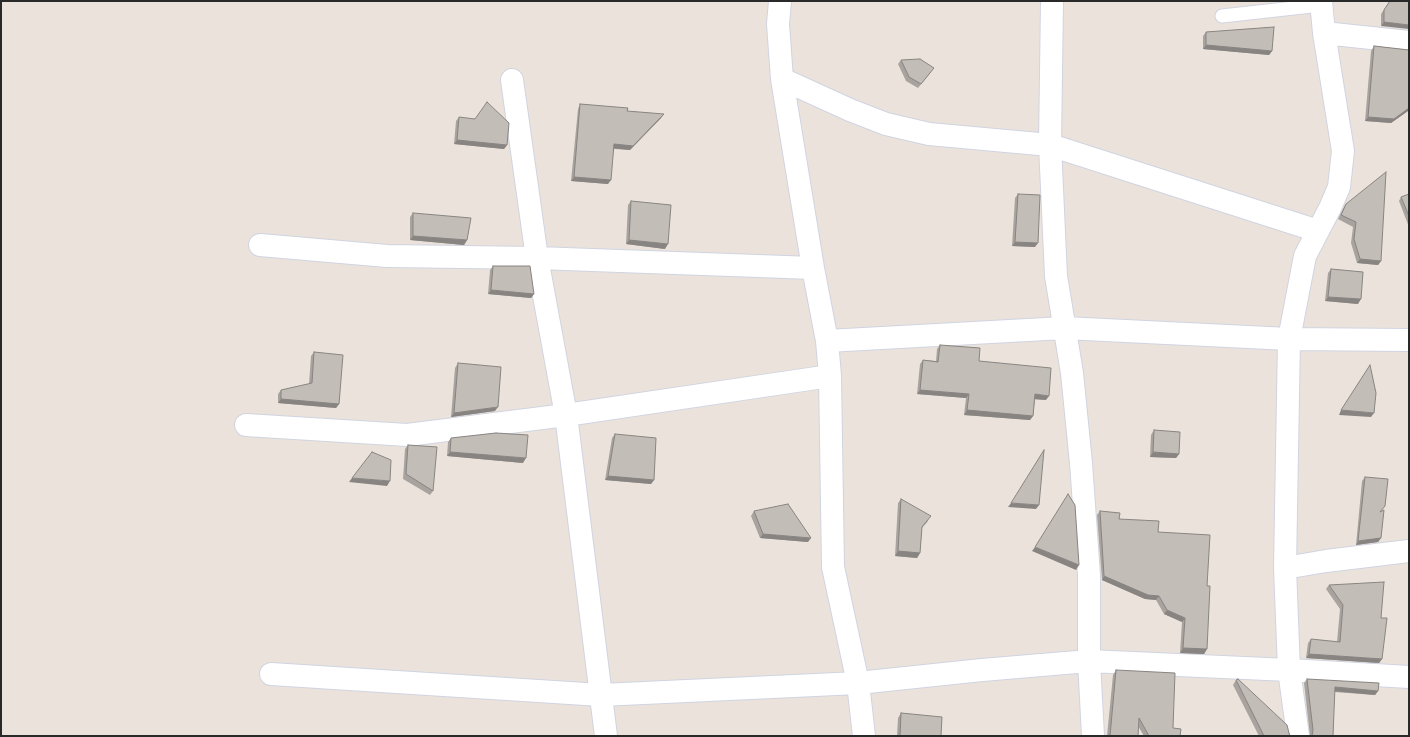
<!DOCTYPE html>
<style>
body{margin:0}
#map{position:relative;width:1410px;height:737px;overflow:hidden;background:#ebe3db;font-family:Ubuntu,sans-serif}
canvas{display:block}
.frame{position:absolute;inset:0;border:2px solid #292929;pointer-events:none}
</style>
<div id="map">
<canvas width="1410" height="737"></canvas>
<div class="frame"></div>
</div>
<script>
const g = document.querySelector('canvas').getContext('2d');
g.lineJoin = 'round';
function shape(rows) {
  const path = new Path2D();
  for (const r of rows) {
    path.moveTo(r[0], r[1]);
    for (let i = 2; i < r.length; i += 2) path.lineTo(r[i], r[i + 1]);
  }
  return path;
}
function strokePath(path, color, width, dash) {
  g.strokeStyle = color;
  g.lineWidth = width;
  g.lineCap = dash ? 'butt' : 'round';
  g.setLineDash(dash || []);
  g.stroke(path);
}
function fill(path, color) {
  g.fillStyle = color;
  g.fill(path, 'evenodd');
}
const service = shape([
 [1222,16,1321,5]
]);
const minor = shape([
 [780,1,778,24,782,79,813,268,827,341,830,376,833,567,858,683,864,736],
 [1052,1,1050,145,1056,276,1072,373,1081,463,1089,575,1089,661,1093,736],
 [1324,33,1409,42],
 [782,79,850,110,886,124,929,134,1050,145,1318,231],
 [512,80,537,258,566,415,606,736],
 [260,245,387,256,537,258,813,268],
 [827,341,1064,328,1289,339,1409,340],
 [246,425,407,435,566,415,830,376],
 [1285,568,1326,561,1409,551],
 [271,674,601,695,858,683,982,670,1089,661,1289,670,1409,677],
 [1298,736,1289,670,1285,568,1289,339,1305,256,1330,208,1339,187,1343,151,1324,33,1321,1]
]);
const wall = shape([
 [1388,1,1409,1,1381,26,1381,14,1389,2],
 [1206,32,1272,51,1269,55,1203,49,1203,36],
 [1374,46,1409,50,1409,109,1408,111,1391,123,1365,121,1371,51],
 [901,60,931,72,918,88,906,81,898,64],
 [580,104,627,111,661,118,630,150,614,149,608,184,571,181,578,109],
 [459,117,507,145,504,149,454,144,456,121],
 [1018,194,1035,247,1012,246,1015,198],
 [1409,194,1409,227,1399,201,1401,197],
 [631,201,665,249,626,244,628,205],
 [1346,204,1381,261,1378,265,1357,263,1351,243,1353,227,1338,219,1343,209],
 [413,213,467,240,464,245,410,240,410,217],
 [493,266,534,294,531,298,488,294,490,270],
 [1331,269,1358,304,1325,301,1328,273],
 [940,345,979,361,1046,400,1035,399,1033,416,1030,420,964,415,966,398,917,394,920,364,923,360,936,361,937,349],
 [314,352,339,404,336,408,278,403,278,394,281,390,309,384,311,356],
 [458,363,495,411,451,417,455,368],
 [1154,430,1179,454,1176,458,1150,457,1151,435],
 [615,434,654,480,651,484,605,480,612,438],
 [451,438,523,463,447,456,448,442],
 [408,445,433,491,430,495,403,479,405,449],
 [1365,477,1381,511,1381,538,1378,542,1356,545,1362,481],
 [901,499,928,521,922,528,920,553,917,558,895,556,898,503],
 [754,511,808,542,760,538,751,516],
 [1100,511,1119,519,1158,532,1207,586,1207,649,1204,654,1180,653,1182,622,1164,614,1156,600,1145,599,1102,580,1097,515],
 [1329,585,1381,618,1382,659,1379,663,1306,658,1308,643,1311,639,1337,642,1340,609,1326,589],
 [1116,670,1173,728,1180,736,1144,736,1138,726,1138,736,1107,736,1113,675],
 [1307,679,1378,691,1375,695,1334,692,1333,736,1310,736,1304,683],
 [1236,680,1289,733,1290,736,1259,736,1233,685],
 [901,713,941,736,897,736,898,718]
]);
const shadedWall = shape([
 [1384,22,1409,25,1409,29,1381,26],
 [1206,45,1272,51,1269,55,1203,49],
 [1409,108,1408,111,1391,123,1365,121,1368,117],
 [664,114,661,118,630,150,611,148,614,144],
 [457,140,507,145,504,149,454,144],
 [574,177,611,180,608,184,571,181],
 [413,236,467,240,464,245,410,240],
 [629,240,668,244,665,249,626,244],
 [1015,242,1038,243,1035,247,1012,246],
 [1360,259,1381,261,1378,265,1357,263],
 [491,290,534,294,531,298,488,294],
 [1328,297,1361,299,1358,304,1325,301],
 [920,390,969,394,966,398,917,394],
 [1035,394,1049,396,1046,400,1032,399],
 [281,399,339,404,336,408,278,403],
 [498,407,495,411,451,417,454,413],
 [967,410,1033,416,1030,420,964,415],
 [1341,410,1374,413,1371,417,1339,415],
 [450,452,526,458,523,463,447,456],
 [1153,452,1179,454,1176,458,1150,457],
 [608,476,654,480,651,484,605,480],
 [352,478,390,481,387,486,349,482],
 [1011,503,1039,505,1036,509,1008,507],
 [763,534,811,538,808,542,760,538],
 [1381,538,1378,542,1356,545,1358,541],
 [1035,547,1079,565,1076,570,1032,551],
 [898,551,920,553,917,558,895,556],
 [1104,576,1159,596,1156,600,1145,599,1102,580],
 [1167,610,1185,618,1182,622,1164,614],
 [1183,648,1207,649,1204,654,1180,653],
 [1309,654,1382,659,1379,663,1306,658],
 [1335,687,1378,691,1375,695,1332,691]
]);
const building = shape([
 [1390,1,1409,1,1409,25,1384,22,1384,10,1390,1],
 [1274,27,1272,51,1206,45,1206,32,1274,27],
 [1374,46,1409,50,1409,108,1394,119,1368,117,1374,46],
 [920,59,934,68,921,84,909,77,901,60,920,59],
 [487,102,509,123,507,145,457,140,459,117,475,119,487,102],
 [580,104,628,108,627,111,664,114,633,146,614,144,611,180,574,177,580,104],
 [1386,172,1381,261,1360,259,1354,239,1356,222,1341,215,1346,204,1386,172],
 [1018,194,1040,195,1038,243,1015,242,1018,194],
 [1409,194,1409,216,1401,197,1409,194],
 [631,201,671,205,668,244,629,240,631,201],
 [413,213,471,218,467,240,413,236,413,213],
 [493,266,530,266,534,294,491,290,493,266],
 [1331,269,1363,272,1361,299,1328,297,1331,269],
 [940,345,980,348,979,361,1051,368,1049,396,1035,394,1033,416,967,410,969,394,920,390,923,360,938,362,940,345],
 [314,352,343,355,339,404,281,399,281,390,312,383,314,352],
 [458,363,501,367,498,407,454,413,458,363],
 [1370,365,1376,393,1374,413,1341,410,1370,365],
 [1154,430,1180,432,1179,454,1153,452,1154,430],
 [496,433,528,435,526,458,450,452,451,438,496,433],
 [615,434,656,438,654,480,608,476,615,434],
 [408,445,437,447,433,491,406,474,408,445],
 [1044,450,1039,505,1011,503,1044,450],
 [372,452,391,460,390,481,352,478,372,452],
 [1365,477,1388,479,1385,506,1380,512,1384,510,1381,538,1358,541,1365,477],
 [1068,494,1075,505,1079,565,1035,547,1068,494],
 [901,499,931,516,922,527,920,553,898,551,901,499],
 [788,504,811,538,763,534,754,511,788,504],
 [1100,511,1120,513,1119,519,1159,521,1158,532,1210,535,1207,586,1210,586,1207,649,1183,648,1185,618,1167,610,1159,596,1148,595,1104,576,1100,511],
 [1384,582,1381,618,1387,618,1382,659,1309,654,1311,639,1340,642,1343,605,1329,585,1384,582],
 [1116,670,1175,673,1173,728,1181,729,1180,736,1149,736,1139,718,1138,736,1110,736,1116,670],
 [1238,679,1287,725,1289,733,1290,736,1264,736,1236,680,1238,679],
 [1307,679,1379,683,1378,691,1335,687,1333,736,1312,736,1313,730,1307,679],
 [901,713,942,717,941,736,900,736,901,713]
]);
strokePath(service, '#d0d4e1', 15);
strokePath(minor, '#d0d4e1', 24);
strokePath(service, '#fff', 13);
strokePath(minor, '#fff', 22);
fill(wall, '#a8a39e');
fill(shadedWall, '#888481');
fill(building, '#c3bdb8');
strokePath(building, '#888481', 1);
</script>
